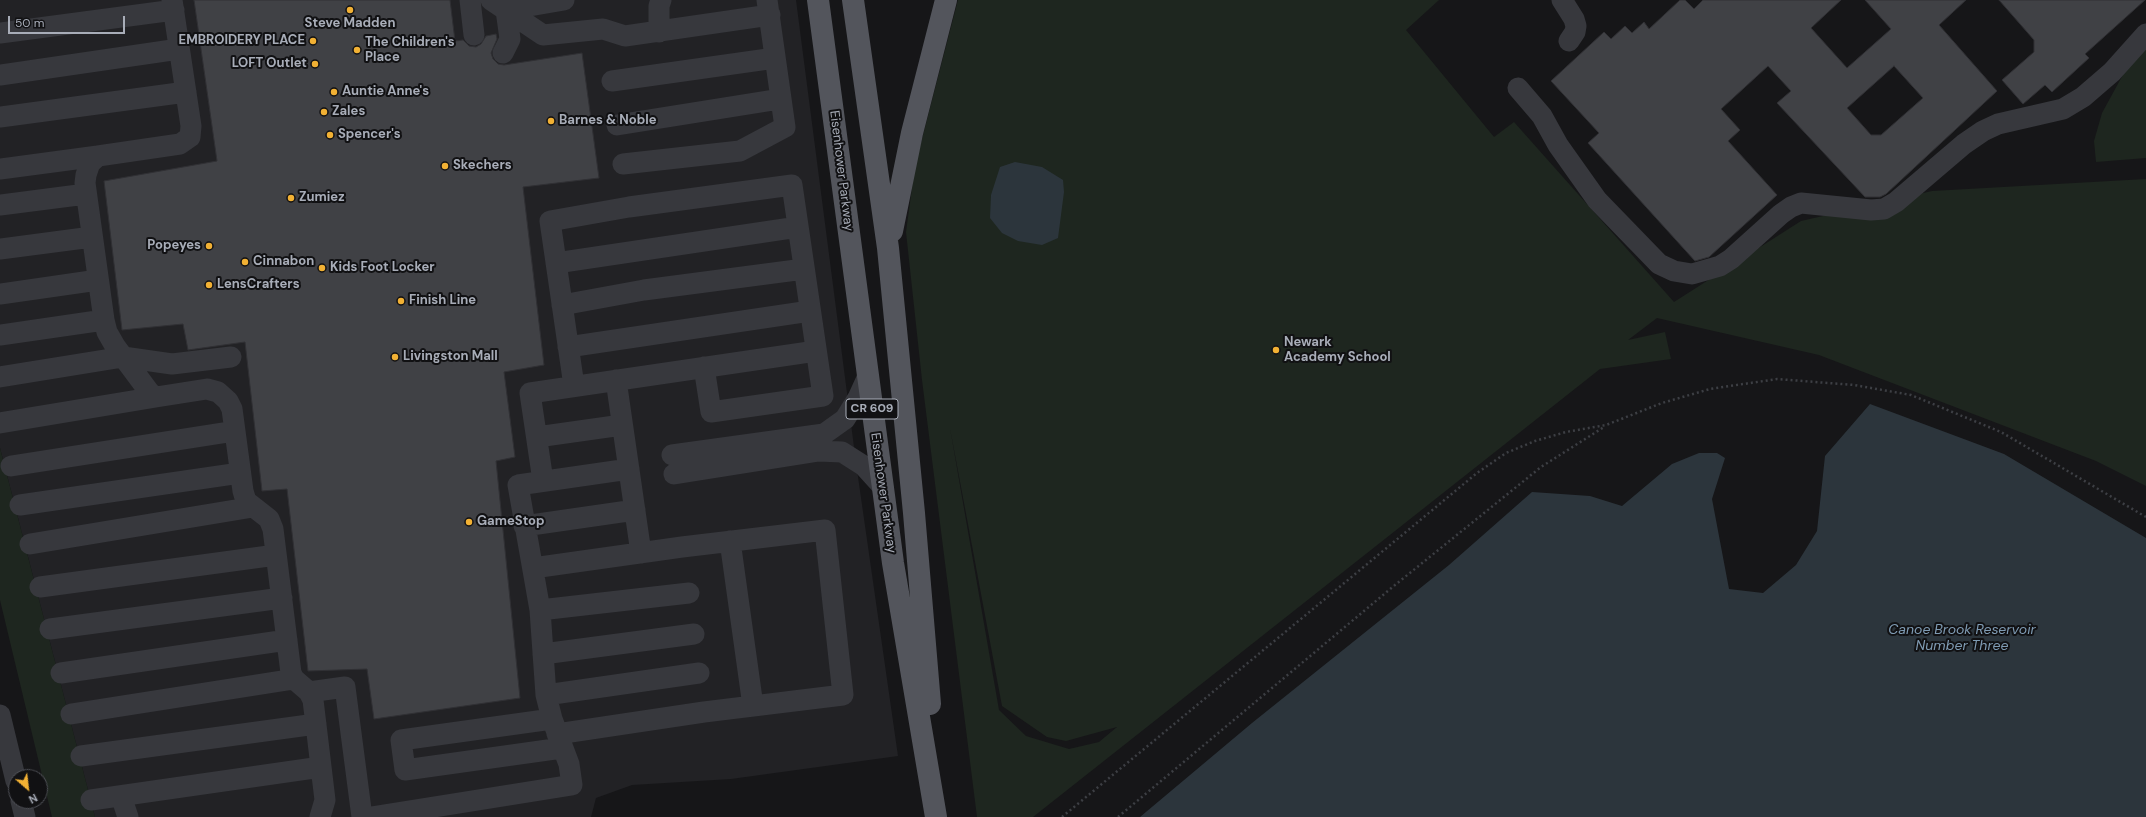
<!DOCTYPE html>
<style>
body{margin:0}
#map{position:relative;width:2146px;height:817px;overflow:hidden;background:#161618;font-family:"DM Sans",sans-serif}
canvas{display:block}
.north{position:absolute;left:8px;top:769px;width:40px;height:40px;box-sizing:border-box;background:#111113;border:1px solid #4d4f55;border-radius:50%;rotate:152deg;font-size:11px;font-weight:700;line-height:16px;text-align:center;color:#a8adb8}
.north::after{content:'';display:block;margin:auto;width:14px;height:18px;background:#f2b134;clip-path:polygon(50% 0,100% 100%,50% 72%,0 100%)}
.scale{position:absolute;left:8px;top:16px;width:117px;height:18px;box-sizing:border-box;border:2px solid #a8adb8;border-top:0;padding-left:5px;font-size:12px;line-height:14px;white-space:nowrap;color:#a8adb8;-webkit-text-stroke:3px #111113;paint-order:stroke}
</style>
<div id="map">
<canvas width="2146" height="817"></canvas>
<div class="north">N</div>
<div class="scale">50 m</div>
</div>
<script>
const g = document.querySelector('canvas').getContext('2d');
g.lineJoin = 'round';
function fill(path, color) {
  g.fillStyle = color;
  g.fill(path, 'evenodd');
}
function shape(rows) {
  const path = new Path2D();
  for (const r of rows) {
    path.moveTo(r[0], r[1]);
    for (let i = 2; i < r.length; i += 2) path.lineTo(r[i], r[i + 1]);
  }
  return path;
}
function strokePath(path, color, width, dash) {
  g.strokeStyle = color;
  g.lineWidth = width;
  g.lineCap = dash ? 'butt' : 'round';
  g.setLineDash(dash || []);
  g.stroke(path);
}
function drawText(font, color, halo, rows, align = 'center') {
  g.font = font + ' "DM Sans",sans-serif';
  g.lineWidth = 4;
  g.setLineDash([]);
  g.textBaseline = 'middle';
  g.strokeStyle = halo;
  g.fillStyle = color;
  for (const [text, x, y, turn = 0] of rows) {
    g.save();
    g.translate(x, y);
    g.rotate((+turn || 0) * Math.PI / 180);
    g.textAlign = isNaN(turn) ? turn : align;
    if (halo) g.strokeText(text, 0, 0);
    g.fillText(text, 0, 0);
    g.restore();
  }
}
const built = shape([
 [0,0,796,0,857,470,898,756,731,779,632,785,596,798,591,817,95,817,0,448]
]);
const green = shape([
 [958,0,1439,0,1406,30,1494,137,1514,122,1674,302,1801,221,1932,191,2146,179,2146,486,2096,461,1819,355,1657,318,1628,340,1665,332,1671,359,1600,369,1033,817,977,817,922,380,906,232,915,166],
 [950,428,1002,706,1047,737,1066,741,1117,727,1099,742,1069,749,1026,736,999,710],
 [2146,46,2146,158,2096,162,2094,141,2102,113,2125,71],
 [0,448,95,817,52,817,0,600]
]);
const water = shape([
 [1015,162,1042,167,1063,180,1064,192,1058,238,1042,245,1018,241,1002,233,990,218,991,195,1000,167],
 [1870,404,2004,454,2146,538,2146,817,1140,817,1252,723,1449,565,1532,492,1590,496,1622,506,1672,464,1699,453,1717,453,1725,458,1712,499,1729,589,1763,593,1796,565,1817,531,1825,456]
]);
const building = shape([
 [194,0,450,0,455,41,463,40,469,46,476,47,481,44,486,36,496,34,497,39,491,53,493,59,498,64,504,65,582,53,599,178,523,187,544,365,504,372,515,457,496,461,520,698,374,719,367,669,308,671,287,489,262,491,245,342,188,350,183,324,122,330,104,181,217,161,194,0],
 [1680,0,1685,0,1694,9,1703,0,1841,0,1811,28,1847,68,1891,29,1865,0,1966,0,1939,25,1997,91,1886,194,1880,197,1865,197,1777,103,1791,91,1768,66,1721,109,1740,130,1728,141,1777,195,1709,257,1695,261,1588,143,1599,133,1551,81,1604,32,1611,39,1625,26,1632,33,1644,22,1649,29,1680,0],
 [1894,66,1923,98,1881,135,1871,135,1847,108,1894,66],
 [1999,0,2145,0,2085,54,2089,58,2052,92,2045,85,2023,104,2002,80,2034,52,2034,40,1999,0]
]);
const path = shape([
 [1062,817,1477,473,1506,453,1535,441,1566,432,1606,425,1662,403,1710,389,1777,379,1854,385,1911,395,2001,432,2146,517],
 [1118,817,1395,585,1541,467,1604,427]
]);
const minor = shape([
 [172,0,191,126,190,137,180,144,98,156,90,163,86,175,85,183,104,320,107,332,115,346,150,393,156,397,207,389,218,392,228,401,232,409,243,491,246,501,269,519,273,529,291,673,294,679,309,692,313,700,325,800,320,817],
 [470,0,474,35],
 [491,0,543,35,603,29,625,36,770,15],
 [1562,0,1574,19,1576,26,1575,32,1569,41],
 [659,32,659,6,661,0],
 [0,33,174,10],
 [503,53,510,39,506,10,564,0],
 [0,75,179,49],
 [612,81,775,58],
 [1518,88,1542,116,1558,145,1597,200,1659,264,1674,271,1692,274,1720,266,1731,259,1781,214,1791,207,1801,203,1871,210,1884,209,1896,202,1964,144,1983,131,1998,124,2063,109,2083,97,2112,72,2146,34],
 [0,117,186,92],
 [617,125,780,99],
 [623,164,740,151,785,127,767,0],
 [0,169,98,156],
 [0,205,86,194],
 [0,249,92,237],
 [556,263,798,227],
 [0,294,98,280],
 [562,305,644,290,804,269],
 [0,335,104,320],
 [568,347,810,311],
 [0,377,123,357,172,364,231,357],
 [616,380,641,553],
 [574,386,550,221,629,207,792,185,823,396,711,412,704,367],
 [0,423,156,397],
 [537,437,622,425],
 [672,455,824,434,845,419,858,398,868,376],
 [11,466,235,431],
 [674,474,819,451,842,452,864,466,883,487],
 [543,481,530,393,816,351],
 [20,505,240,473],
 [524,526,635,510],
 [730,541,753,706],
 [30,544,253,507],
 [533,568,682,547,825,530,843,695,704,712,557,734],
 [40,587,276,555],
 [540,610,689,593],
 [50,629,282,598],
 [543,654,694,634],
 [61,673,287,640],
 [309,692,345,687,362,817],
 [546,695,699,673],
 [71,714,294,679],
 [0,715,16,781],
 [552,719,401,740,405,770,562,748],
 [81,756,316,724],
 [121,796,128,817],
 [91,800,321,767],
 [21,801,25,817],
 [371,817,572,785,569,764,552,719,546,695,540,610,518,485,629,469]
]);
const major = shape([
 [818,0,893,563,936,817],
 [853,0,888,248,914,513,930,704],
 [892,231,912,133,946,0]
]);
const markers = [
 [350,10,4,"#f2b134"],
 [313,41,4,"#f2b134"],
 [357,50,4,"#f2b134"],
 [315,64,4,"#f2b134"],
 [334,92,4,"#f2b134"],
 [324,112,4,"#f2b134"],
 [551,121,4,"#f2b134"],
 [330,135,4,"#f2b134"],
 [445,166,4,"#f2b134"],
 [291,198,4,"#f2b134"],
 [209,246,4,"#f2b134"],
 [245,262,4,"#f2b134"],
 [322,268,4,"#f2b134"],
 [209,285,4,"#f2b134"],
 [401,301,4,"#f2b134"],
 [1276,350,4,"#f2b134"],
 [395,357,4,"#f2b134"],
 [469,522,4,"#f2b134"]
];
const shields = [
 [872,409,52]
];
const shieldNames = [
 ["CR 609",872,409]
];
const poiNames = [
 ["Steve Madden",350,24,"center"],
 ["EMBROIDERY PLACE",305,41,"right"],
 ["The Children's",365,43],
 ["Place",365,58],
 ["LOFT Outlet",307,64,"right"],
 ["Auntie Anne's",342,92],
 ["Zales",332,112],
 ["Barnes & Noble",559,121],
 ["Spencer's",338,135],
 ["Skechers",453,166],
 ["Zumiez",299,198],
 ["Popeyes",201,246,"right"],
 ["Cinnabon",253,262],
 ["Kids Foot Locker",330,268],
 ["LensCrafters",217,285],
 ["Finish Line",409,301],
 ["Newark",1284,343],
 ["Academy School",1284,358],
 ["Livingston Mall",403,357],
 ["GameStop",477,522]
];
const streetNames = [
 ["Eisenhower Parkway",841,171,83],
 ["Eisenhower Parkway",883,493,82]
];
const waterNames = [
 ["Canoe Brook Reservoir",1962,630],
 ["Number Three",1962,646]
];
fill(built, '#222225');
fill(green, '#1e261f');
fill(water, '#2c353c');
fill(building, '#404145');
strokePath(building, '#303034', 1);
strokePath(path, '#3d3f44', 2.5, [2, 3]);
strokePath(minor, '#37383d', 21);
strokePath(major, '#53555c', 22);
for (const [x, y, r, color] of markers) {
  const dot = new Path2D();
  dot.arc(x, y, r, 0, 2 * Math.PI);
  g.fillStyle = color;
  g.fill(dot);
  strokePath(dot, '#111113', 1.5);
}
for (const [x, y, w] of shields) {
  const box = new Path2D();
  box.roundRect(x - w / 2, y - 10, w, 20, 3);
  g.fillStyle = '#111113';
  g.fill(box);
  strokePath(box, '#a8adb8', 1);
}
drawText('bold 12px', '#a8adb8', null, shieldNames);
drawText('bold 13px', '#a8adb8', '#111113', poiNames, 'left');
drawText('13px', '#a8adb8', '#111113', streetNames);
drawText('italic 14px', '#7f9bb3', '#111113', waterNames);
</script>
